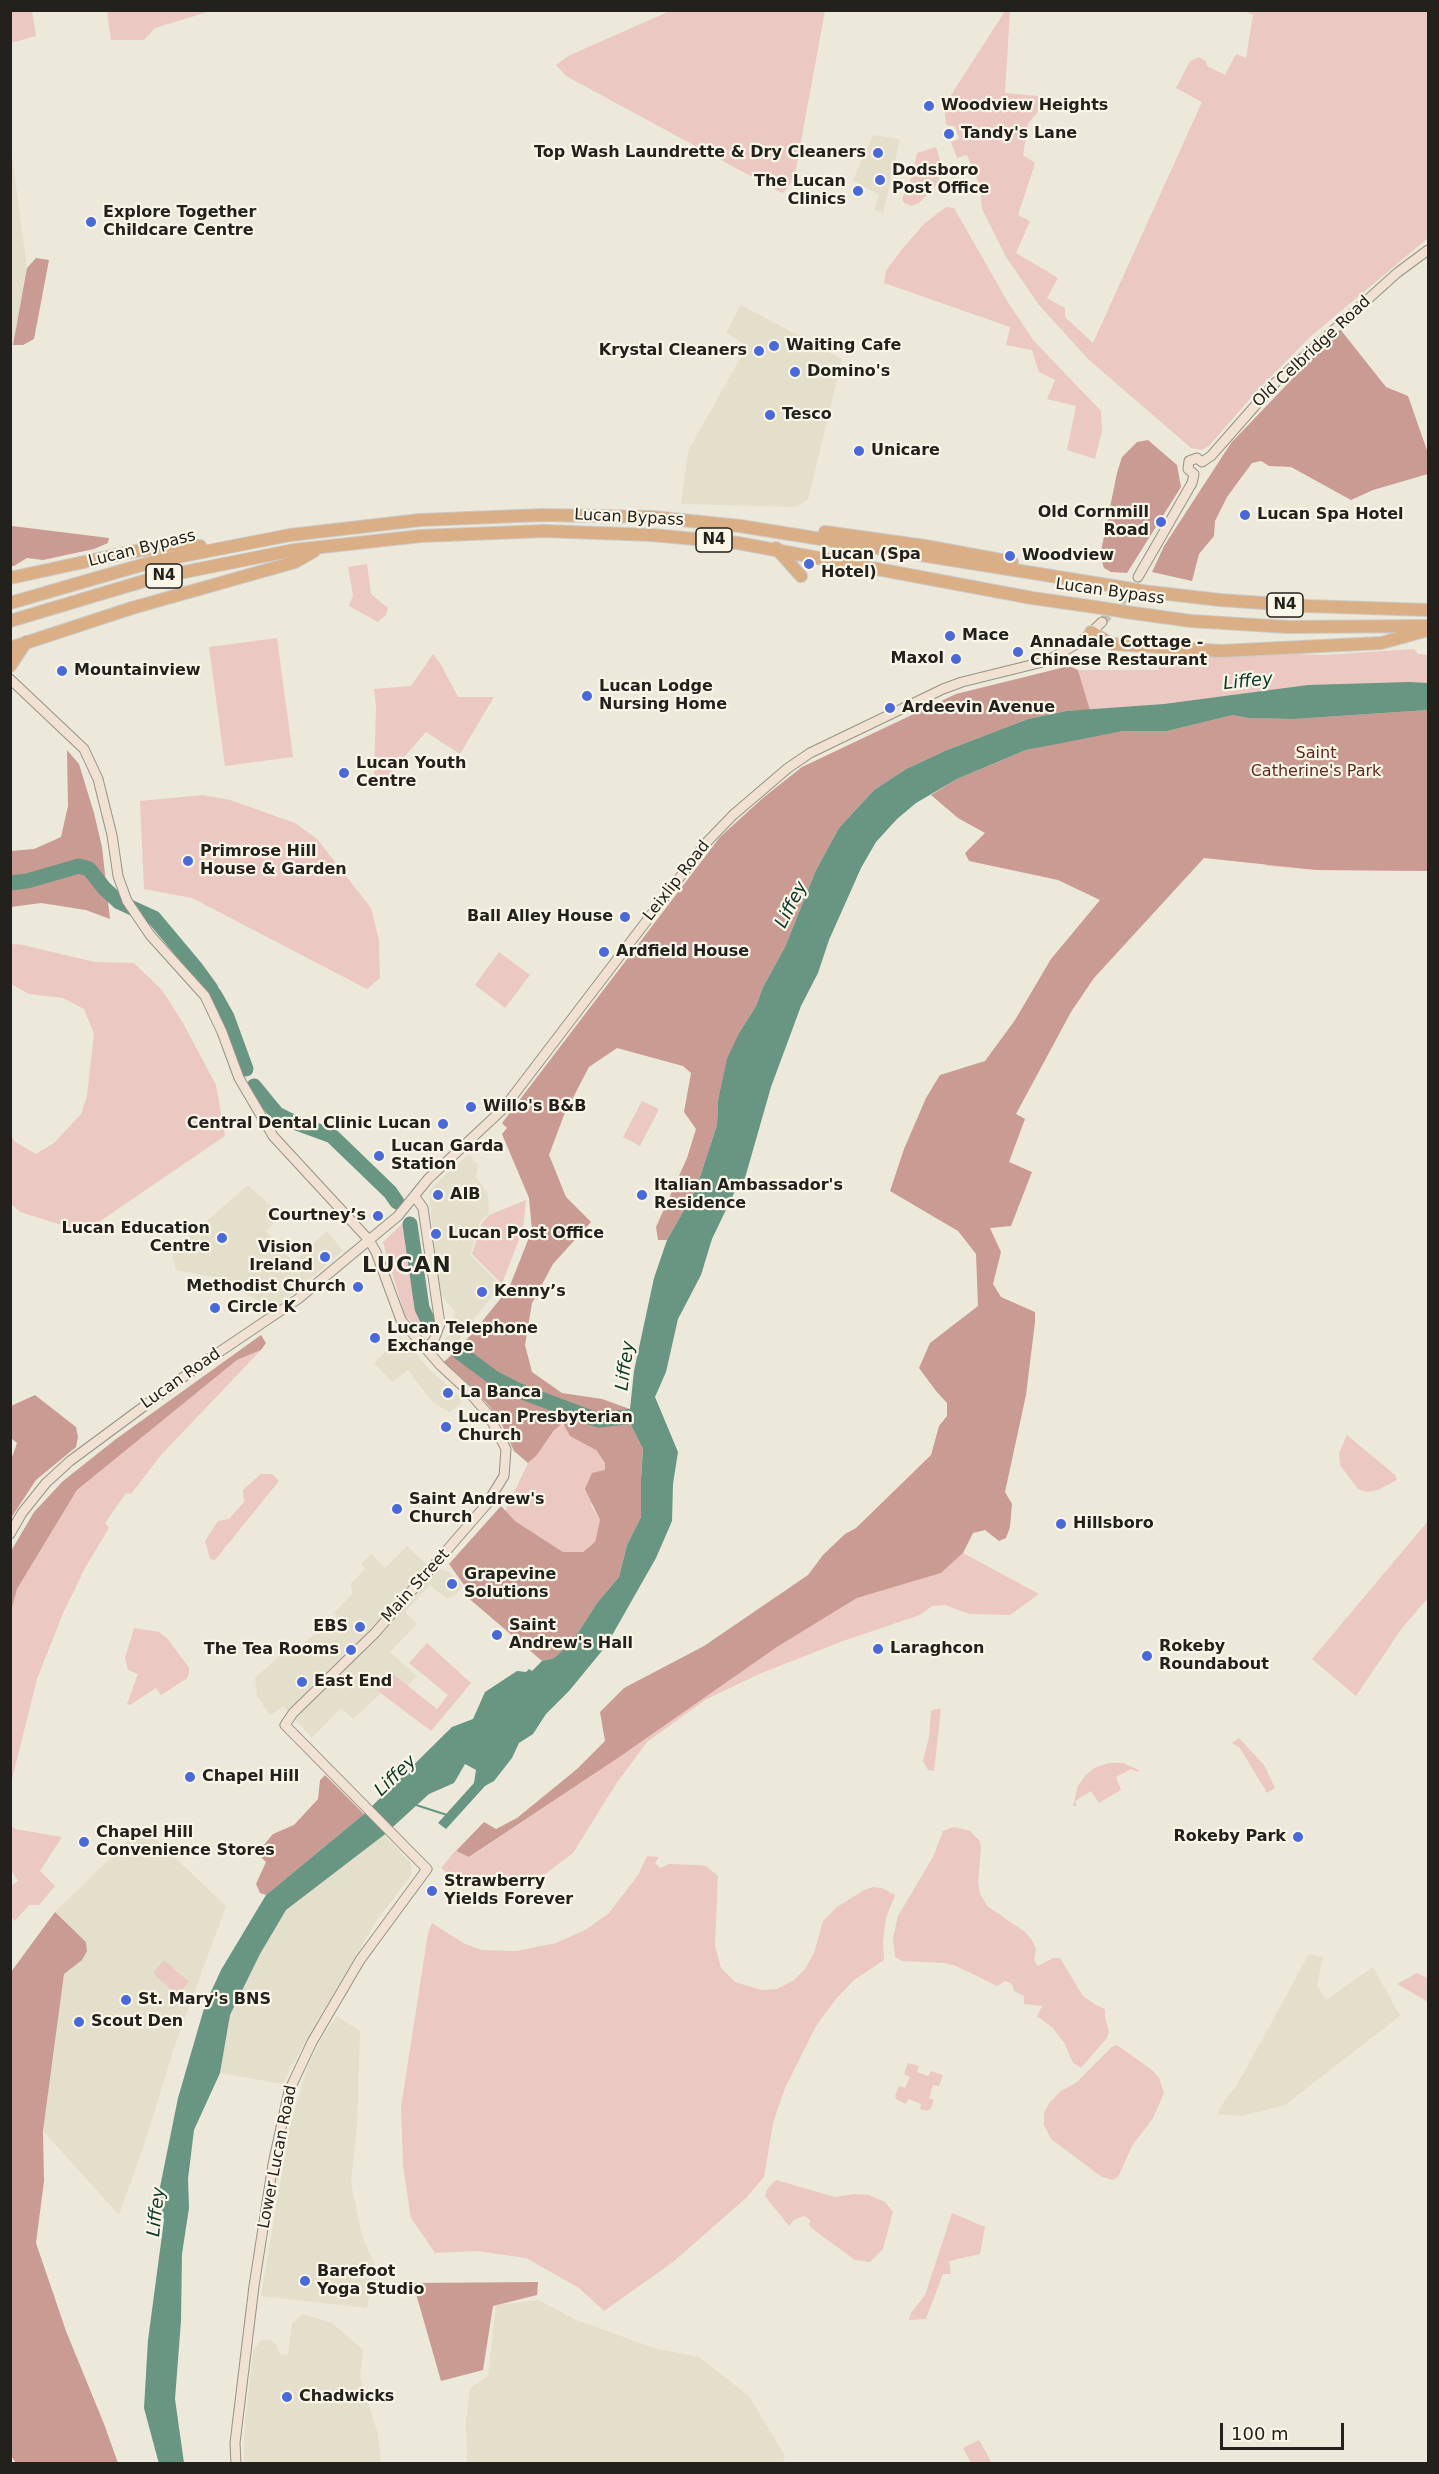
<!DOCTYPE html>
<meta charset="utf-8">
<style>
body{margin:0}
#map{position:relative;width:1439px;height:2474px;overflow:hidden;background:#ece9db;font-family:"DejaVu Sans",sans-serif}
canvas{display:block}
.frame{position:absolute;inset:0;border:12px solid #22211c;pointer-events:none}
.scale{position:absolute;left:1220px;top:2423px;width:124px;height:27px;box-sizing:border-box;border:3px solid #22211c;border-top:0;padding-left:8px;font-size:18px;line-height:21px;white-space:nowrap;color:#22211c;-webkit-text-stroke:4px #f9f6e8;paint-order:stroke}
</style>
<div id="map">
<canvas width="1439" height="2474"></canvas>
<div class="frame"></div>
<div class="scale">100 m</div>
</div>
<script>
const g = document.querySelector('canvas').getContext('2d');
g.lineJoin = 'round';
function fill(path, color) {
  g.fillStyle = color;
  g.fill(path, 'evenodd');
}
function shape(rows) {
  const path = new Path2D();
  for (const r of rows) {
    path.moveTo(r[0], r[1]);
    for (let i = 2; i < r.length; i += 2) path.lineTo(r[i], r[i + 1]);
  }
  return path;
}
function strokePath(path, color, width, dash) {
  g.strokeStyle = color;
  g.lineWidth = width;
  g.lineCap = dash ? 'butt' : 'round';
  g.setLineDash(dash || []);
  g.stroke(path);
}
function drawText(font, color, halo, rows, align = 'center') {
  g.font = font + ' "DejaVu Sans",sans-serif';
  g.lineWidth = 4.5;
  g.setLineDash([]);
  g.textBaseline = 'middle';
  g.strokeStyle = halo;
  g.fillStyle = color;
  for (const [text, x, y, turn = 0] of rows) {
    g.save();
    g.translate(x, y);
    g.rotate((+turn || 0) * Math.PI / 180);
    g.textAlign = isNaN(turn) ? turn : align;
    if (halo) g.strokeText(text, 0, 0);
    g.fillText(text, 0, 0);
    g.restore();
  }
}
const built = shape([
 [873,135,900,139,883,213,874,210,879,195,853,180],
 [10,141,27,268,13,345,11,345],
 [741,305,842,359,808,500,794,507,681,504,688,451,747,346,726,332],
 [469,1154,478,1165,476,1177,488,1194,489,1213,480,1222,470,1255,501,1286,474,1319,455,1346,444,1345,455,1312,438,1291,429,1190],
 [248,1185,281,1215,266,1231,293,1262,327,1231,343,1251,274,1309,214,1277,176,1270,172,1254,178,1246],
 [401,1336,430,1370,460,1397,462,1403,449,1412,432,1402,408,1370,392,1382,374,1363],
 [407,1546,426,1564,449,1572,463,1586,455,1595,447,1599,430,1585,405,1612,417,1624,390,1652,416,1676,408,1686,392,1674,378,1691,380,1694,353,1719,341,1708,312,1738,283,1706,270,1716,257,1696,255,1678,288,1648,301,1645,314,1634,323,1632,337,1617,334,1613,353,1593,350,1584,365,1569,361,1564,371,1554,385,1568],
 [145,1829,226,1906,174,2048,144,2145,119,2215,43,2131,64,1973,82,1960,86,1942,55,1912,132,1837],
 [384,1835,410,1862,412,1874,375,1923,290,2069,283,2084,220,2073,230,2015,260,1954,286,1910],
 [1309,1954,1323,1957,1317,1985,1326,2000,1373,1967,1400,2016,1285,2105,1241,2116,1217,2114,1226,2098,1236,2087],
 [337,2016,360,2031,357,2126,351,2183,362,2236,375,2265,367,2308,261,2296,289,2130,308,2065,322,2037],
 [538,2300,576,2320,657,2349,699,2357,749,2396,785,2456,783,2463,467,2463,466,2422,470,2388,488,2376,496,2305],
 [303,2314,332,2323,363,2350,360,2377,378,2434,381,2463,244,2463,244,2434,253,2351,261,2340,270,2340,277,2345,280,2354,288,2355,292,2323]
]);
const green = shape([
 [11,10,32,11,36,36,11,43],
 [107,11,107,10,211,11,155,28,144,40,111,40],
 [670,11,825,11,795,174,787,189,782,193,566,76,556,65,568,56],
 [1005,11,1010,11,1005,93,1050,97,1028,124,1023,155,1035,163,1018,215,1030,221,1016,253,1058,278,1047,298,1065,308,1065,317,1093,343,1202,102,1176,88,1190,61,1199,57,1206,61,1207,66,1225,75,1236,54,1246,58,1253,15,1244,11,1428,11,1428,238,1310,337,1254,394,1209,446,1201,450,1191,448,1088,359,1039,305,1006,257,982,209,980,186,967,155,957,158,951,142,959,139,955,126,946,125,944,106],
 [936,147,940,160,941,175,937,184,919,203,912,206,904,203,902,199,912,176,917,153],
 [946,207,954,208,1009,304,1034,341,1101,411,1102,431,1095,459,1067,450,1076,406,1047,399,1055,380,1039,372,1032,350,1006,345,1010,327,884,283,886,271,902,249,925,223],
 [367,564,371,594,388,608,386,615,378,622,349,606,353,595,348,567],
 [277,638,293,757,225,766,209,647],
 [1157,648,1323,655,1414,649,1418,654,1428,655,1428,871,1317,870,1267,866,1107,746,1090,710,1078,670,1159,670,1157,663],
 [433,654,440,663,458,697,494,697,460,754,426,732,377,788,374,772,376,707,374,689,411,686],
 [203,795,230,800,295,823,317,839,371,908,379,940,380,978,367,989,192,898,144,889,140,801],
 [11,944,23,945,95,962,134,963,162,990,183,1023,216,1085,225,1136,84,1232,20,1212,11,1204,11,1135,15,1142,36,1154,54,1143,81,1114,87,1096,94,1034,84,1009,63,998,29,994,11,984],
 [499,952,530,975,505,1008,475,985],
 [642,1101,659,1109,640,1146,623,1137],
 [526,1200,523,1229,502,1284,472,1254,482,1223,489,1215],
 [406,1220,418,1310,427,1326,422,1331,405,1316,383,1242],
 [261,1350,161,1455,131,1494,126,1493,105,1523,109,1528,85,1568,64,1611,37,1679,11,1783,10,1611,17,1589,77,1490,237,1360],
 [564,1423,596,1450,605,1463,606,1470,591,1505,600,1520,595,1542,583,1552,563,1552,515,1521,505,1511,528,1463,537,1455,554,1429],
 [1347,1435,1395,1475,1397,1480,1378,1490,1367,1492,1358,1489,1340,1465,1339,1453],
 [261,1474,272,1474,279,1481,215,1560,210,1559,205,1541,218,1521,229,1519,244,1502,243,1490],
 [1428,1521,1428,1598,1402,1628,1356,1696,1312,1659],
 [963,1553,1039,1594,1010,1615,969,1614,945,1605,932,1606,920,1615,843,1641,759,1674,705,1700,647,1742,616,1784,573,1853,545,1874,512,1883,482,1885,454,1878,441,1868,455,1851,470,1857,618,1758,777,1647,857,1598,941,1573],
 [134,1628,159,1632,167,1638,189,1668,189,1674,186,1679,161,1695,156,1688,130,1705,127,1704,138,1674,128,1670,125,1658],
 [427,1643,471,1683,431,1731,378,1691,393,1674,437,1709,448,1695,409,1663],
 [935,1709,941,1709,934,1771,928,1770,923,1761,929,1737,931,1711],
 [1239,1738,1264,1765,1275,1788,1267,1793,1240,1748,1232,1743],
 [1109,1763,1123,1763,1139,1770,1138,1772,1131,1769,1116,1777,1121,1790,1099,1803,1091,1791,1075,1801,1077,1806,1073,1806,1078,1786,1085,1776,1094,1768],
 [10,1825,15,1829,62,1837,40,1871,55,1886,39,1905,29,1905,15,1921,11,1916,11,1886,18,1881,11,1870],
 [954,1827,970,1831,979,1840,981,1847,978,1883,980,1894,987,1906,1025,1932,1032,1940,1036,1949,1034,1960,1038,1966,1053,1958,1060,1958,1083,1996,1096,2005,1105,2009,1105,2017,1109,2032,1106,2039,1081,2068,1073,2063,1065,2044,1052,2027,1037,2016,1042,2006,1024,2004,1024,1996,1014,1991,1012,1984,1005,1981,997,1986,956,1966,944,1963,902,1961,895,1957,893,1938,898,1916,933,1857,943,1831],
 [647,1856,659,1857,655,1863,660,1868,669,1864,698,1865,706,1866,718,1876,715,1946,721,1968,735,1982,761,1990,777,1989,794,1980,805,1969,814,1953,823,1921,837,1907,864,1890,873,1887,882,1888,895,1895,886,1918,883,1941,884,1960,854,1980,836,1999,816,2026,785,2088,773,2123,764,2177,746,2198,673,2262,604,2311,579,2288,526,2258,477,2251,435,2253,411,2218,403,2166,401,2107,428,1933,432,1923,465,1944,482,1950,516,1951,556,1943,585,1930,609,1913,638,1875],
 [164,1960,189,1982,177,1995,153,1973],
 [1417,1973,1428,1978,1428,2002,1397,1984],
 [1117,2045,1152,2070,1159,2078,1164,2093,1153,2118,1132,2146,1118,2177,1113,2180,1102,2177,1051,2139,1044,2125,1044,2113,1050,2102,1061,2091,1077,2082,1112,2047],
 [908,2063,919,2066,917,2072,928,2076,931,2071,943,2075,939,2086,933,2085,929,2098,934,2100,931,2108,927,2111,920,2109,921,2104,909,2099,906,2104,897,2100,895,2096,899,2086,905,2088,910,2077,904,2074],
 [776,2180,835,2197,854,2194,869,2195,885,2202,893,2212,883,2249,870,2262,855,2260,814,2230,809,2225,810,2220,804,2216,794,2220,789,2226,765,2196,768,2188],
 [952,2213,985,2227,980,2254,949,2261,951,2274,943,2274,926,2319,909,2320,911,2313,925,2295],
 [979,2440,992,2463,971,2463,963,2448]
]);
const forest = shape([
 [36,258,49,260,34,339,23,345,13,345,27,268],
 [1340,329,1386,387,1408,396,1428,453,1428,474,1373,490,1351,500,1291,467,1269,466,1261,461,1252,463,1227,497,1215,521,1214,536,1199,554,1192,581,1152,572,1164,546,1231,443],
 [1148,440,1177,465,1181,487,1127,573,1111,572,1104,568,1100,556,1117,473,1122,457,1137,442],
 [12,526,93,536,109,538,108,543,94,549,43,560,27,558,14,566,11,566],
 [1069,666,1078,670,1090,710,1066,711,1028,719,947,750,906,769,874,790,839,828,816,870,785,947,763,987,756,1006,739,1033,718,1101,717,1125,696,1189,667,1240,658,1240,656,1227,687,1158,696,1129,684,1112,691,1073,683,1066,617,1048,589,1067,564,1115,549,1155,566,1197,591,1222,553,1264,532,1303,525,1345,532,1372,562,1393,602,1399,630,1409,630,1423,643,1449,641,1479,641,1517,627,1545,619,1577,597,1603,572,1642,554,1658,542,1661,466,1596,464,1585,449,1564,501,1506,515,1521,563,1552,583,1552,595,1542,600,1520,585,1489,592,1473,605,1470,605,1463,596,1450,570,1436,563,1423,554,1430,537,1455,528,1463,514,1451,502,1425,490,1407,473,1388,444,1362,472,1334,509,1288,532,1230,529,1198,502,1134,507,1128,502,1123,720,837,764,797,802,767,956,694],
 [1428,710,1428,871,1317,870,1204,858,1094,978,1071,1012,1016,1114,1025,1119,1009,1162,1032,1172,1011,1226,990,1228,1001,1252,993,1284,1001,1297,1035,1312,1035,1322,1026,1395,1005,1492,1012,1504,1010,1527,1006,1538,999,1541,985,1530,973,1533,963,1553,941,1573,857,1598,777,1647,618,1758,469,1857,456,1851,484,1822,496,1829,517,1818,577,1769,605,1741,600,1712,624,1688,704,1646,808,1575,823,1555,845,1534,856,1528,931,1455,939,1426,947,1416,947,1403,936,1391,919,1368,930,1343,978,1306,976,1254,958,1231,890,1191,904,1149,926,1098,940,1075,985,1061,1015,1020,1051,959,1100,900,1058,880,969,861,965,853,985,833,958,818,931,795,957,779,1026,750,1075,739,1123,731,1167,731,1233,715,1248,718,1294,719],
 [67,750,79,764,94,813,102,847,110,919,86,910,41,903,11,907,11,851,34,849,61,837,68,806],
 [261,1335,266,1343,261,1350,237,1360,77,1490,17,1589,11,1611,11,1551,34,1512,63,1481,116,1439],
 [35,1395,76,1427,78,1437,76,1447,36,1480,11,1518,11,1460,17,1443,11,1438,11,1406],
 [325,1775,364,1814,266,1895,260,1893,256,1884,266,1862,257,1853,273,1834,294,1825,318,1799,320,1780],
 [55,1912,86,1942,87,1951,82,1960,64,1974,43,2131,44,2181,36,2243,66,2331,104,2424,118,2463,16,2463,11,2456,11,1972],
 [538,2282,537,2295,493,2306,483,2370,441,2381,413,2283]
]);
const water = shape([
 [1409,682,1428,683,1428,710,1294,719,1248,718,1233,715,1167,731,1123,731,1026,750,957,779,916,803,897,819,876,842,861,868,829,940,818,973,801,1006,771,1087,745,1178,737,1187,712,1239,701,1275,678,1319,666,1372,655,1397,678,1452,673,1484,672,1521,656,1558,606,1646,569,1691,546,1714,533,1734,519,1743,512,1758,494,1781,485,1786,446,1829,438,1823,474,1783,476,1770,465,1764,454,1783,429,1794,384,1835,286,1910,260,1954,230,2015,220,2073,194,2130,188,2179,189,2208,182,2254,181,2321,175,2399,184,2463,159,2464,144,2408,148,2340,164,2220,159,2192,178,2098,205,2005,221,1970,266,1895,364,1814,452,1727,473,1719,485,1692,517,1671,526,1672,529,1669,532,1671,542,1661,554,1658,572,1642,597,1603,619,1577,627,1545,641,1517,641,1479,643,1449,630,1423,630,1409,634,1371,654,1278,667,1240,696,1189,717,1125,718,1101,727,1059,739,1033,756,1006,763,987,785,947,816,870,839,828,874,790,906,769,947,750,1028,719,1066,711,1164,704,1308,685]
]);
const stream = shape([
 [416,1805,447,1815]
]);
const river = shape([
 [10,883,27,881,79,866,89,869,104,888,119,902,154,918,195,967,211,989],
 [214,994,227,1017,246,1069],
 [254,1086,277,1114,291,1121,332,1136,390,1192,397,1202],
 [410,1224,422,1308,430,1325],
 [459,1352,494,1378,517,1390,586,1416,599,1420,644,1415]
]);
const secondaryTunnel = shape([
 [1102,622,1123,600,1138,577]
]);
const secondary = shape([
 [1202,462,1211,456,1276,382,1397,273,1428,250],
 [1194,474,1188,469,1189,461,1197,458,1202,462],
 [1138,577,1192,483,1194,474],
 [10,679,84,749,98,779,112,835,118,876,127,901,150,935,205,996,222,1032,239,1078,273,1136,369,1240,376,1252,401,1320,440,1365,468,1391,488,1414,506,1449,504,1476,486,1505,375,1633,293,1713,285,1725,427,1869,360,1960,312,2042,289,2091,273,2164,254,2286,235,2443,236,2464],
 [415,1197,423,1208,440,1324,434,1340,426,1349],
 [10,1534,22,1513,46,1483,70,1461,197,1367,298,1299,398,1216,428,1179,503,1109,706,843,733,815,788,768,810,753,943,689,962,682,1047,661,1083,640,1102,622]
]);
const trunk = shape([
 [825,532,925,546,1012,562],
 [776,548,801,576],
 [10,578,130,552,173,545,200,546],
 [1142,591,1220,600,1307,606,1428,610],
 [10,603,152,562,290,535,420,520,543,515,652,517,740,526,1120,587],
 [1126,612,1191,621,1288,627,1427,626],
 [10,621,154,578,294,550,421,536,544,531,652,535,738,543,1032,598,1102,608],
 [1091,632,1112,644,1221,651,1381,643,1428,630],
 [10,648,132,608,295,562,314,551],
 [10,666,26,642]
]);
const trunkBridge = shape([
 [1120,587,1142,591],
 [1102,608,1126,612]
]);
const markers = [
 [929,106,6,"#4868db"],
 [949,134,6,"#4868db"],
 [878,153,6,"#4868db"],
 [880,180,6,"#4868db"],
 [858,191,6,"#4868db"],
 [91,222,6,"#4868db"],
 [774,346,6,"#4868db"],
 [759,351,6,"#4868db"],
 [795,372,6,"#4868db"],
 [770,415,6,"#4868db"],
 [859,451,6,"#4868db"],
 [1245,515,6,"#4868db"],
 [1161,522,6,"#4868db"],
 [1010,556,6,"#4868db"],
 [809,564,6,"#4868db"],
 [950,636,6,"#4868db"],
 [1018,652,6,"#4868db"],
 [956,659,6,"#4868db"],
 [62,671,6,"#4868db"],
 [587,696,6,"#4868db"],
 [890,708,6,"#4868db"],
 [344,773,6,"#4868db"],
 [188,861,6,"#4868db"],
 [625,917,6,"#4868db"],
 [604,952,6,"#4868db"],
 [471,1107,6,"#4868db"],
 [443,1124,6,"#4868db"],
 [379,1156,6,"#4868db"],
 [438,1195,6,"#4868db"],
 [642,1195,6,"#4868db"],
 [378,1216,6,"#4868db"],
 [436,1234,6,"#4868db"],
 [222,1238,6,"#4868db"],
 [325,1257,6,"#4868db"],
 [358,1287,6,"#4868db"],
 [482,1292,6,"#4868db"],
 [215,1308,6,"#4868db"],
 [375,1338,6,"#4868db"],
 [448,1393,6,"#4868db"],
 [446,1427,6,"#4868db"],
 [397,1509,6,"#4868db"],
 [1061,1524,6,"#4868db"],
 [452,1584,6,"#4868db"],
 [360,1627,6,"#4868db"],
 [497,1635,6,"#4868db"],
 [878,1649,6,"#4868db"],
 [351,1650,6,"#4868db"],
 [1147,1656,6,"#4868db"],
 [302,1682,6,"#4868db"],
 [190,1777,6,"#4868db"],
 [1298,1837,6,"#4868db"],
 [84,1842,6,"#4868db"],
 [432,1891,6,"#4868db"],
 [126,2000,6,"#4868db"],
 [79,2022,6,"#4868db"],
 [305,2281,6,"#4868db"],
 [287,2397,6,"#4868db"]
];
const shields = [
 [714,540,36],
 [164,576,36],
 [1285,605,36]
];
const shieldNames = [
 ["N4",714,540],
 ["N4",164,576],
 ["N4",1285,605]
];
const poiNames = [
 ["Woodview Heights",941,106],
 ["Tandy's Lane",961,134],
 ["Top Wash Laundrette & Dry Cleaners",866,153,"right"],
 ["Dodsboro",892,171],
 ["Post Office",892,189],
 ["The Lucan",846,182,"right"],
 ["Clinics",846,200,"right"],
 ["Explore Together",103,213],
 ["Childcare Centre",103,231],
 ["Waiting Cafe",786,346],
 ["Krystal Cleaners",747,351,"right"],
 ["Domino's",807,372],
 ["Tesco",782,415],
 ["Unicare",871,451],
 ["Old Cornmill",1149,513,"right"],
 ["Road",1149,531,"right"],
 ["Lucan Spa Hotel",1257,515],
 ["Lucan (Spa",821,555],
 ["Hotel)",821,573],
 ["Woodview",1022,556],
 ["Mace",962,636],
 ["Annadale Cottage -",1030,643],
 ["Chinese Restaurant",1030,661],
 ["Maxol",944,659,"right"],
 ["Mountainview",74,671],
 ["Lucan Lodge",599,687],
 ["Nursing Home",599,705],
 ["Ardeevin Avenue",902,708],
 ["Lucan Youth",356,764],
 ["Centre",356,782],
 ["Primrose Hill",200,852],
 ["House & Garden",200,870],
 ["Ball Alley House",613,917,"right"],
 ["Ardfield House",616,952],
 ["Willo's B&B",483,1107],
 ["Central Dental Clinic Lucan",431,1124,"right"],
 ["Lucan Garda",391,1147],
 ["Station",391,1165],
 ["Italian Ambassador's",654,1186],
 ["Residence",654,1204],
 ["AIB",450,1195],
 ["Courtney’s",366,1216,"right"],
 ["Lucan Education",210,1229,"right"],
 ["Centre",210,1247,"right"],
 ["Lucan Post Office",448,1234],
 ["Vision",313,1248,"right"],
 ["Ireland",313,1266,"right"],
 ["Methodist Church",346,1287,"right"],
 ["Kenny’s",494,1292],
 ["Circle K",227,1308],
 ["Lucan Telephone",387,1329],
 ["Exchange",387,1347],
 ["La Banca",460,1393],
 ["Lucan Presbyterian",458,1418],
 ["Church",458,1436],
 ["Saint Andrew's",409,1500],
 ["Church",409,1518],
 ["Hillsboro",1073,1524],
 ["Grapevine",464,1575],
 ["Solutions",464,1593],
 ["Saint",509,1626],
 ["Andrew's Hall",509,1644],
 ["EBS",348,1627,"right"],
 ["Rokeby",1159,1647],
 ["Roundabout",1159,1665],
 ["Laraghcon",890,1649],
 ["The Tea Rooms",339,1650,"right"],
 ["East End",314,1682],
 ["Chapel Hill",202,1777],
 ["Chapel Hill",96,1833],
 ["Convenience Stores",96,1851],
 ["Rokeby Park",1286,1837,"right"],
 ["Strawberry",444,1882],
 ["Yields Forever",444,1900],
 ["St. Mary's BNS",138,2000],
 ["Scout Den",91,2022],
 ["Barefoot",317,2272],
 ["Yoga Studio",317,2290],
 ["Chadwicks",299,2397]
];
const streetNames = [
 ["Old Celbridge Road",1312,352,-43],
 ["Lucan Bypass",629,518,3],
 ["Lucan Bypass",142,549,-14],
 ["Lucan Bypass",1110,592,8],
 ["Leixlip Road",677,881,-52],
 ["Lucan Road",181,1379,-35],
 ["Main Street",416,1586,-48],
 ["Lower Lucan Road",278,2157,-79]
];
const parkNames = [
 ["Saint",1316,754],
 ["Catherine's Park",1316,772]
];
const waterNames = [
 ["Liffey",1248,682,-6],
 ["Liffey",792,905,-63],
 ["Liffey",626,1366,-82],
 ["Liffey",396,1776,-44],
 ["Liffey",157,2212,-84]
];
const districtNames = [
 ["LUCAN",407,1266]
];
fill(built, '#e3dfca');
fill(green, '#ebc8c2');
fill(forest, '#ca9b93');
fill(water, '#689682');
strokePath(stream, '#689682', 2);
strokePath(river, '#689682', 15);
strokePath(secondaryTunnel, '#c4c1b5', 9, [9, 4.5]);
strokePath(secondary, '#959386', 11);
strokePath(trunk, '#cacac9', 14);
strokePath(secondary, '#f1e1d2', 9);
strokePath(trunk, '#daaf86', 12);
strokePath(trunkBridge, '#cacac9', 14, []);
strokePath(trunkBridge, '#daaf86', 12);
for (const [x, y, r, color] of markers) {
  const dot = new Path2D();
  dot.arc(x, y, r, 0, 2 * Math.PI);
  g.fillStyle = color;
  g.fill(dot);
  strokePath(dot, '#f9f6e8', 2);
}
for (const [x, y, w] of shields) {
  const box = new Path2D();
  box.roundRect(x - w / 2, y - 12, w, 24, 4.5);
  g.fillStyle = '#f9f6e8';
  g.fill(box);
  strokePath(box, '#22211c', 1.5);
}
drawText('bold 15px', '#22211c', null, shieldNames);
drawText('bold 16px', '#22211c', '#f9f6e8', poiNames, 'left');
drawText('16px', '#22211c', '#f9f6e8', streetNames);
drawText('16px', '#62271f', '#f9f6e8', parkNames);
drawText('italic 18px', '#0d3728', '#f9f6e8', waterNames);
g.letterSpacing = '1.5px';
drawText('bold 22px', '#22211c', '#f9f6e8', districtNames);
g.letterSpacing = '0px';
</script>
